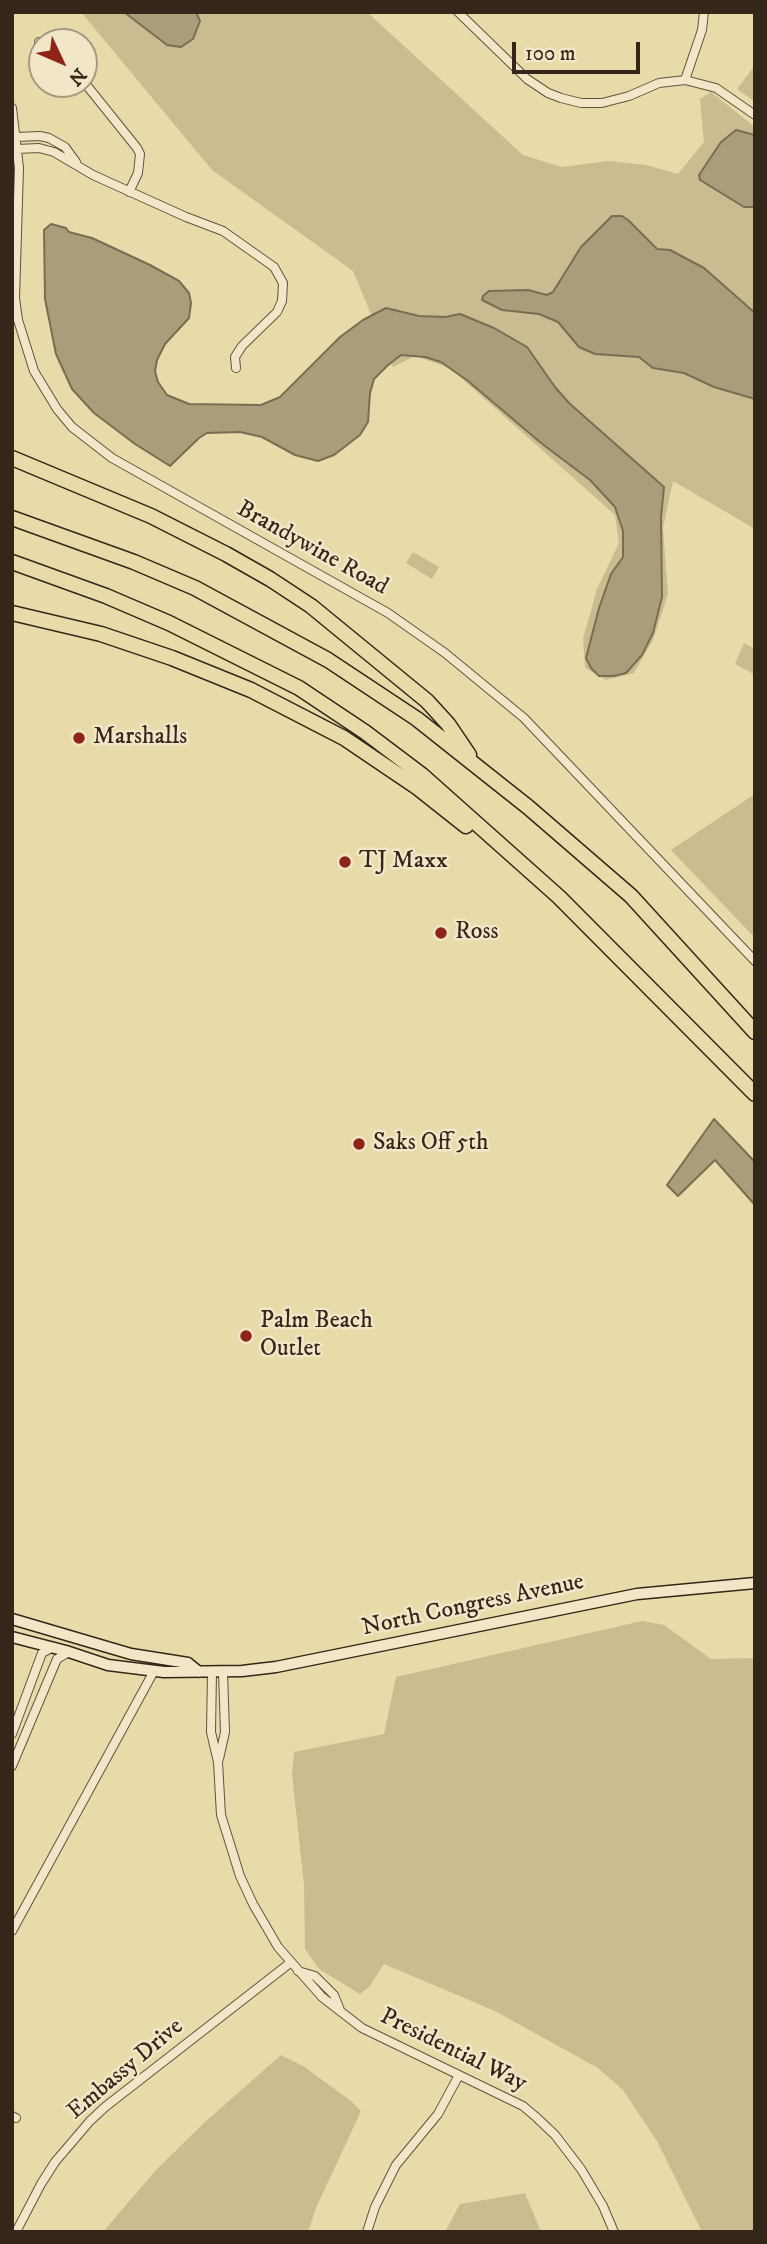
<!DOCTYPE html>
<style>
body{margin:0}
#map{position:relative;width:767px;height:2244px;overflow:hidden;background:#e9daaa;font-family:"IM FELL DW Pica",serif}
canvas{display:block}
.frame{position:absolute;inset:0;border:14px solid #342619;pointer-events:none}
.north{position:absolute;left:28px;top:28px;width:70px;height:70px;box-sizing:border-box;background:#f1e7c8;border:2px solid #a59a82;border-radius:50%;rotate:134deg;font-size:19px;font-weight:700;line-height:28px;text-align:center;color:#342619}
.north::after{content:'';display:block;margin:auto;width:24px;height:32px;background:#8f2418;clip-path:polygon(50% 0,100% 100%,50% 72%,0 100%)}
.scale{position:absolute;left:512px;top:42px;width:128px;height:32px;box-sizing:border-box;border:4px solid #342619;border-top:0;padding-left:9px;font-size:21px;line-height:24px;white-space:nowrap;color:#342619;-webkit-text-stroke:5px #f1e7c8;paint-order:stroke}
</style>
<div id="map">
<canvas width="767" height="2244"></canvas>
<div class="frame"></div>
<div class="north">N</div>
<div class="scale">100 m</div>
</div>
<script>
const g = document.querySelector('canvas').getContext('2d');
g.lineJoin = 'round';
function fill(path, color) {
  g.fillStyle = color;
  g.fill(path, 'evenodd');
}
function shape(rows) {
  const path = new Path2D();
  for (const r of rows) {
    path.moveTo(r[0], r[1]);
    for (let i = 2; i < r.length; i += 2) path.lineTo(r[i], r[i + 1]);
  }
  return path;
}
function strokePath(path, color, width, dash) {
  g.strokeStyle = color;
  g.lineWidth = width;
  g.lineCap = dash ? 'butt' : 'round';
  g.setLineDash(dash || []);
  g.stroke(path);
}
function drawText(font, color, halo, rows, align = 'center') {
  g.font = font + ' "IM FELL DW Pica",serif';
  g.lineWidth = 5;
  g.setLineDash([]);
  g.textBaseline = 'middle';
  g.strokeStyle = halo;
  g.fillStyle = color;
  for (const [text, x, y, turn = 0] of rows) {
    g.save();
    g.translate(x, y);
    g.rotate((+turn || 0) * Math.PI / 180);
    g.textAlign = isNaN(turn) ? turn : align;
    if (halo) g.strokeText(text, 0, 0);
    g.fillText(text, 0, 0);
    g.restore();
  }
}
const green = shape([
 [81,12,367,12,523,155,562,167,608,161,646,165,678,174,704,142,700,99,711,92,755,127,755,529,673,481,663,528,668,594,653,640,634,673,606,680,585,668,583,639,597,589,619,543,615,515,450,368,415,356,393,367,353,271,212,170],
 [755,65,755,102,737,89],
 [413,552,439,567,432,579,406,563],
 [744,643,755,649,755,675,735,664],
 [755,794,755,938,671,850],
 [642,1621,664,1625,711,1659,755,1658,755,2232,702,2232,657,2141,623,2090,598,2068,495,2011,384,1964,369,1987,360,1994,319,1969,305,1949,304,1885,292,1774,294,1752,384,1734,396,1677],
 [281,2055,303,2066,351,2101,361,2111,316,2208,308,2232,103,2232,156,2170,205,2122],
 [525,2193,541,2232,445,2232,460,2204]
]);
const water = shape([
 [124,12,196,12,200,21,193,39,181,47,167,45,124,12],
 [736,130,755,135,754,207,744,207,700,180,699,175,721,142,736,130],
 [612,216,622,216,628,220,657,249,670,250,704,268,755,313,755,399,714,387,684,373,653,368,639,357,595,354,579,347,558,322,539,314,502,310,482,300,483,296,489,291,528,290,547,295,553,292,581,247,612,216],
 [51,224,66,228,69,232,92,238,150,265,179,281,189,293,191,303,189,318,165,344,157,360,155,371,158,382,167,395,189,404,261,405,280,397,340,337,363,320,386,308,419,316,445,317,460,314,494,328,527,347,555,387,569,403,664,487,661,517,662,597,653,633,642,655,626,673,614,676,599,676,591,668,586,658,599,608,611,574,623,557,623,531,615,507,590,480,541,443,468,381,441,362,425,357,401,355,387,366,374,379,370,393,368,422,360,435,334,455,318,461,295,455,262,437,240,432,207,433,199,438,170,466,135,444,94,413,72,389,56,354,45,299,44,230,51,224],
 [714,1119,755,1162,755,1205,715,1160,678,1196,667,1185,714,1119]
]);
const street = shape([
 [458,12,527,79,548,93,561,98,581,103,602,103,629,96,659,83,685,80,716,88,755,115],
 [39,42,42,43],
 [685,80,702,30,704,12],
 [84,82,137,148,140,154,138,173,129,192],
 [12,108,19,168,15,298,18,320,34,371,57,409,72,427,112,458,388,613,445,653,524,718,755,961],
 [16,137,40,136,49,138,65,147,76,162],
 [17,149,39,148,54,152,93,175,186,217,223,231,274,267,283,283,282,301,277,312,242,346,235,357,236,368],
 [212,1672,211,1732,218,1762,221,1815,240,1876,253,1904,278,1947,322,1997,362,2028,523,2106,536,2117,555,2135,581,2169,603,2206,614,2232],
 [12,1734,42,1653,53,1647],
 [219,1759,225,1732,223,1672],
 [12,1766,57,1659,69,1652],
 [12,1931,154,1671],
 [298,1971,315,1976,334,1995,340,2010],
 [12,2116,16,2118],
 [16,2232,41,2184,55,2162,90,2121,105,2107,290,1963],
 [367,2232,375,2207,396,2165,438,2114,459,2075]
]);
const secondary = shape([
 [12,1619,131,1654,188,1663,199,1672],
 [12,1637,66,1651,108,1665,164,1672,242,1671,276,1667,637,1594,755,1583]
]);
const highway = shape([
 [12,458,151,516,226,554,270,579,311,606,427,701,448,724,469,755],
 [12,518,134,562,195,588,328,660,417,719,528,807,631,896,755,1032],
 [12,562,106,596,169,623,299,688,365,732,422,775,559,897,755,1094],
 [12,613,101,634,172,658,251,690,344,738,418,788,466,826]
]);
const markers = [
 [79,738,7,"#8f2418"],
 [345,862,7,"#8f2418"],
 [441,933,7,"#8f2418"],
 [359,1144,7,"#8f2418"],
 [246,1336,7,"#8f2418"]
];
const streetNames = [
 ["Brandywine Road",312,549,29],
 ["North Congress Avenue",473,1606,-12],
 ["Presidential Way",453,2051,26],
 ["Embassy Drive",126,2070,-40]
];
const poiNames = [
 ["Marshalls",93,738],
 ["TJ Maxx",359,862],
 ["Ross",455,933],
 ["Saks Off 5th",373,1144],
 ["Palm Beach",260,1322],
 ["Outlet",260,1350]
];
fill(green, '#cabb91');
fill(water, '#ab9d79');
strokePath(water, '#7b6d53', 2);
strokePath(street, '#61533d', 10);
strokePath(secondary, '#342619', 13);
strokePath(highway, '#342619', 17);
strokePath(street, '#f1e7c8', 8);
strokePath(secondary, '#f1e7c8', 10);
strokePath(highway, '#e9daaa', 14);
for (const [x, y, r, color] of markers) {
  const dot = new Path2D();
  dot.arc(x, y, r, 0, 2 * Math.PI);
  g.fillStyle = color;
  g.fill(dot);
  strokePath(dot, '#f1e7c8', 2.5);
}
drawText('24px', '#342619', '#f1e7c8', streetNames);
drawText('24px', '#342619', '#f1e7c8', poiNames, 'left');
</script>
